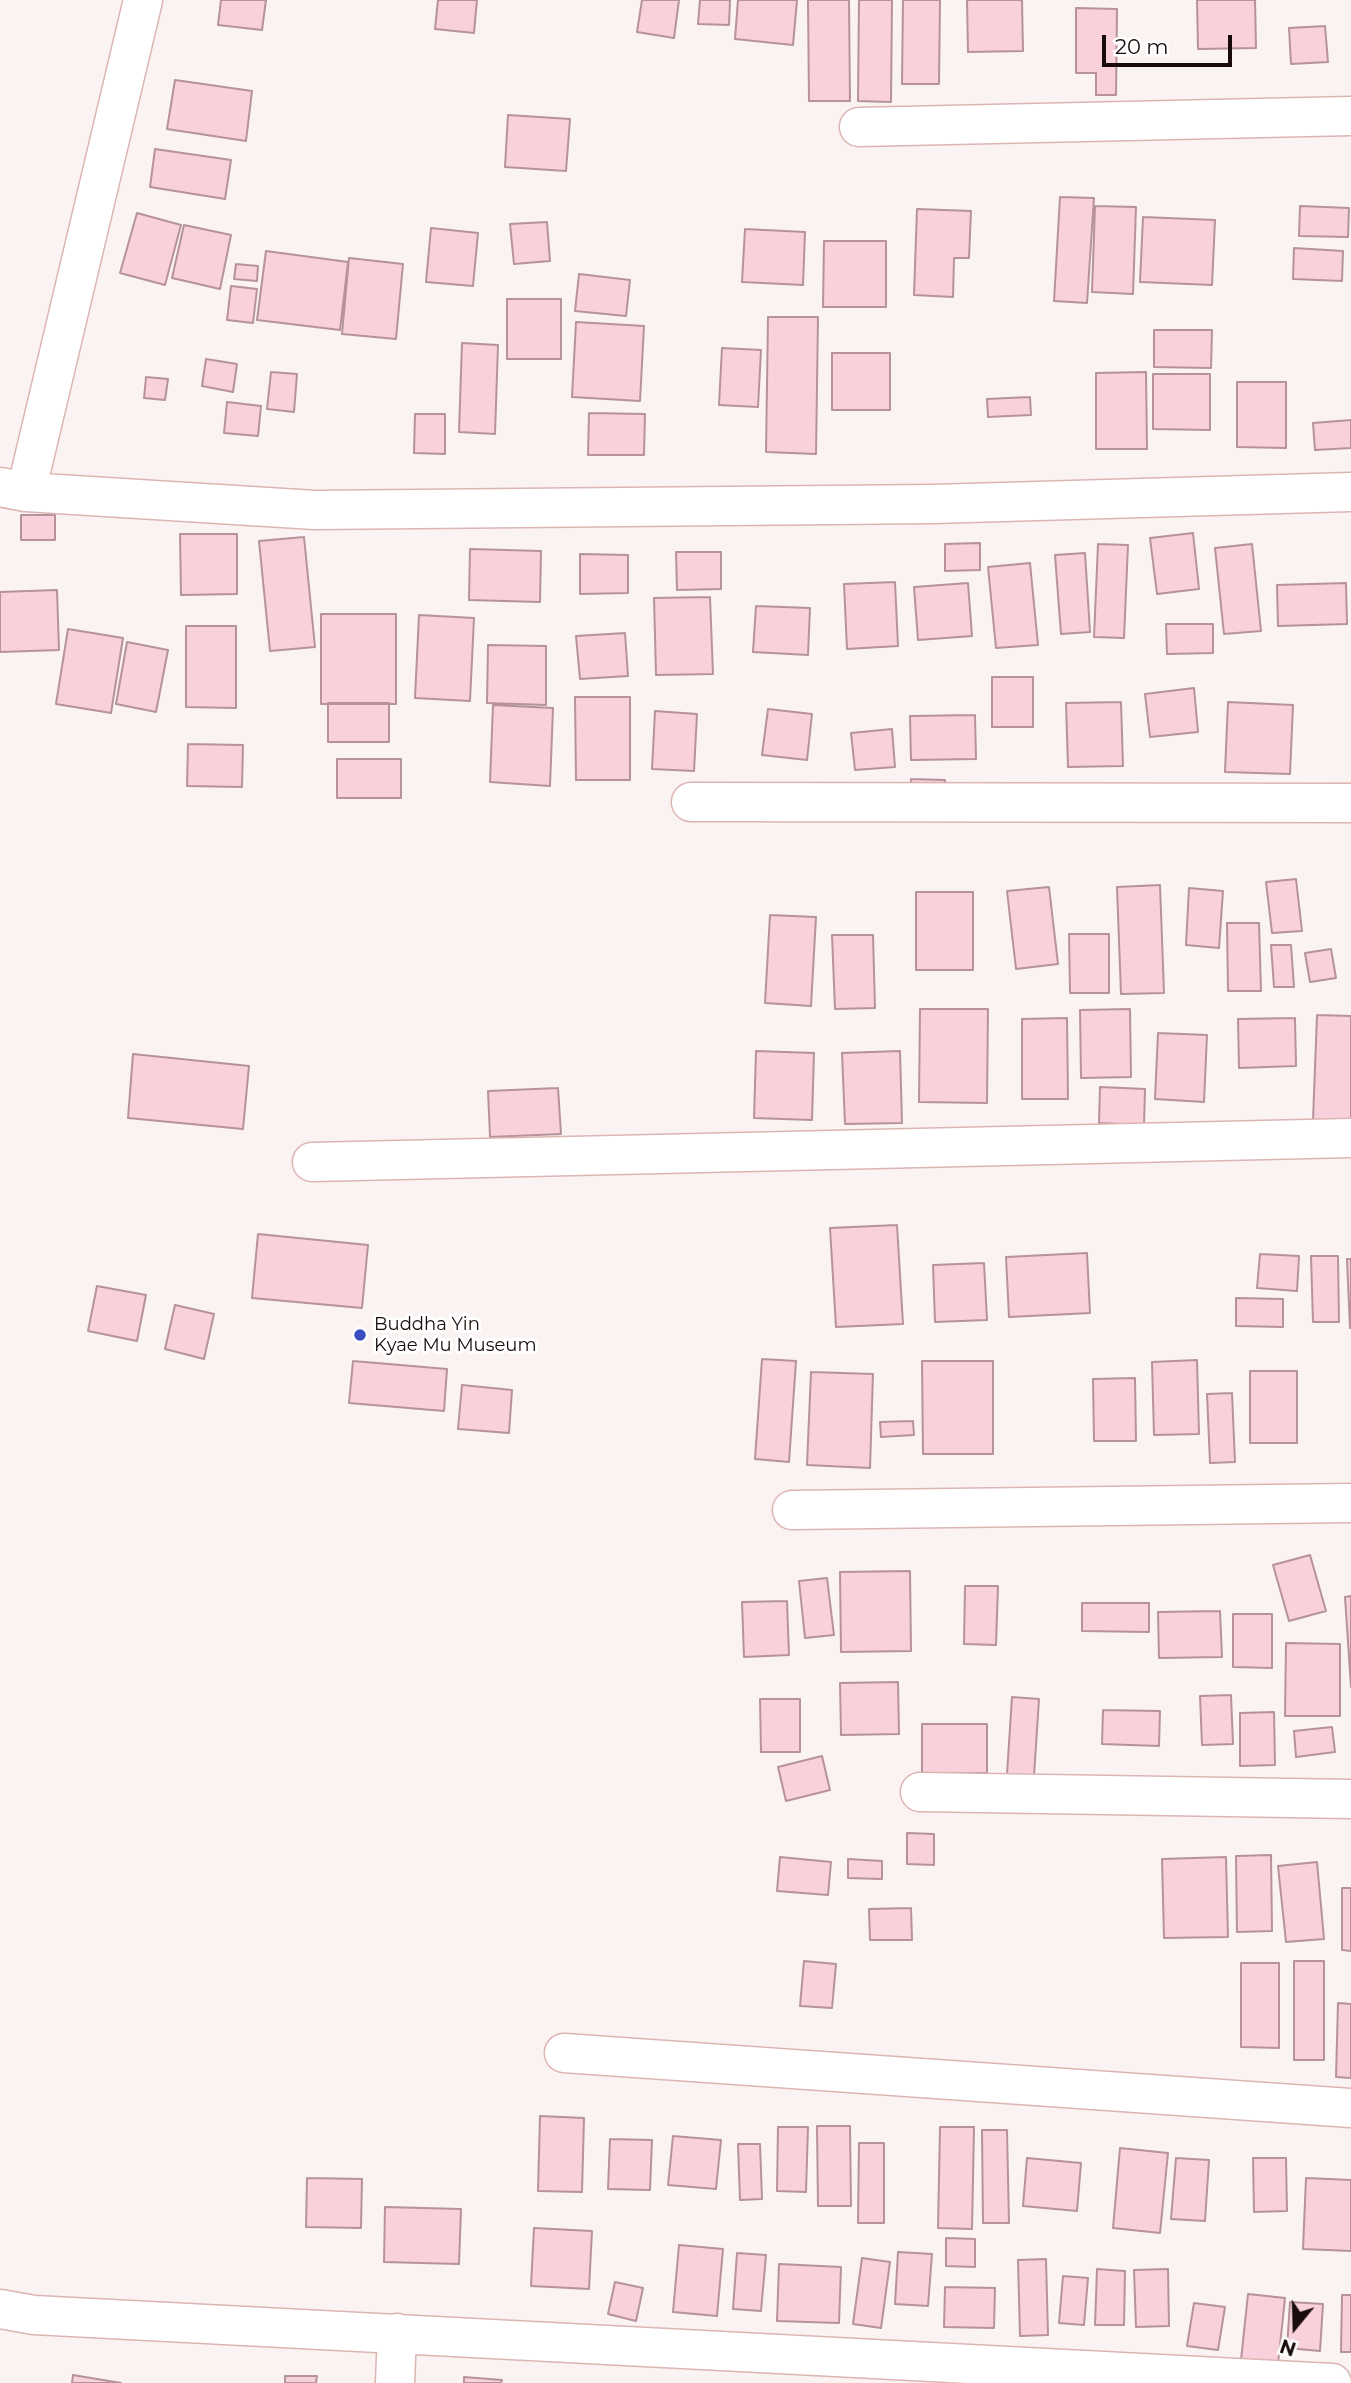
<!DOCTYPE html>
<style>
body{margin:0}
#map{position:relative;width:1351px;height:2383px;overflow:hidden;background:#fbf2f2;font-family:Montserrat,sans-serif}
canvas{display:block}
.north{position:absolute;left:1260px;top:2292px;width:70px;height:70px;-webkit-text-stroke:5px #fff;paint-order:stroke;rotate:199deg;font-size:19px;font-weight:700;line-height:28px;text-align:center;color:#180b0a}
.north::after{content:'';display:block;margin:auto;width:24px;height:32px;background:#180b0a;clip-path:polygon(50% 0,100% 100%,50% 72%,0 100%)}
.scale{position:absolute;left:1102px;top:35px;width:130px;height:32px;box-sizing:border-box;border:4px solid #180b0a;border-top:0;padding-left:9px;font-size:21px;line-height:24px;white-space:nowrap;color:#180b0a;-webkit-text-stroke:5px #fff;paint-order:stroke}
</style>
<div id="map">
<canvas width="1351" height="2383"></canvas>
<div class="north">N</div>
<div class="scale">20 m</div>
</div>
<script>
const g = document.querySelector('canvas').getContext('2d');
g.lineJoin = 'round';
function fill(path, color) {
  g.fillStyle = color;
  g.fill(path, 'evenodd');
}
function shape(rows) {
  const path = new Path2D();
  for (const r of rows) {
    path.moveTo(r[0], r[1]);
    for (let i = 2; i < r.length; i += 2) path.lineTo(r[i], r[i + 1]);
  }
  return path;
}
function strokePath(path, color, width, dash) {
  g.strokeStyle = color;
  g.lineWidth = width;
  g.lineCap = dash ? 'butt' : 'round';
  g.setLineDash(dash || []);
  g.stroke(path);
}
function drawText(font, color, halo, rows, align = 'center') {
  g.font = font + ' Montserrat,sans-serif';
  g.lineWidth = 6;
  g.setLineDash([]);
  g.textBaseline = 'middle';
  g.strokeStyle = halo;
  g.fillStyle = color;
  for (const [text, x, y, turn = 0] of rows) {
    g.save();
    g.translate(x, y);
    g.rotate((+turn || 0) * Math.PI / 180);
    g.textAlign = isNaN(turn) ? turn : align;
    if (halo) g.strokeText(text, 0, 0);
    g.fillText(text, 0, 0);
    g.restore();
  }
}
const building = shape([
 [221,0,266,0,262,30,218,25,221,0],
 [438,0,477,0,474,33,435,29,438,0],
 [642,0,679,0,674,38,637,32,642,0],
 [700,0,730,0,729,25,698,24,700,0],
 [738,0,797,0,793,45,735,39,738,0],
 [808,0,849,0,850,101,809,101,808,0],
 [859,0,892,0,891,102,858,101,859,0],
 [903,0,940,0,939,84,902,84,903,0],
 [967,0,1022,0,1023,51,968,52,967,0],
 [1197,0,1255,0,1256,48,1198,49,1197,0],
 [1076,8,1117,9,1116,95,1096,95,1096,73,1076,73,1076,8],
 [1325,26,1328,62,1291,64,1289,28,1325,26],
 [175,80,252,91,246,141,167,129,175,80],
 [508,115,570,119,566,171,505,167,508,115],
 [155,149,231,160,225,199,150,187,155,149],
 [1060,197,1094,198,1087,303,1054,301,1060,197],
 [1095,206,1136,207,1133,294,1092,292,1095,206],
 [1300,206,1349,208,1348,237,1299,236,1300,206],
 [917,209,971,211,969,258,954,258,953,297,914,295,917,209],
 [137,213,181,225,165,285,120,273,137,213],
 [1143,217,1215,220,1212,285,1140,282,1143,217],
 [547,222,550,261,514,264,510,224,547,222],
 [184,225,231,235,220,289,172,278,184,225],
 [431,228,478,233,473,286,426,282,431,228],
 [745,229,805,232,803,285,742,282,745,229],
 [824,241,886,241,886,307,823,307,824,241],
 [1294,248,1343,251,1342,281,1293,279,1294,248],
 [266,251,348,262,340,330,257,320,266,251],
 [349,258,403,264,396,339,342,334,349,258],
 [236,264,258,266,257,281,234,279,236,264],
 [579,274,630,280,626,316,575,311,579,274],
 [231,286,257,289,253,323,227,320,231,286],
 [507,299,561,299,561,359,507,359,507,299],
 [768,317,818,317,816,454,766,452,768,317],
 [576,322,644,326,640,401,572,397,576,322],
 [1154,330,1212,330,1211,368,1154,367,1154,330],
 [462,343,498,345,495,434,459,432,462,343],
 [722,348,761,350,758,407,719,405,722,348],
 [832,353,890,353,890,410,832,410,832,353],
 [206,359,237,364,233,392,202,386,206,359],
 [271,372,297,374,294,412,267,409,271,372],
 [1146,372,1147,449,1096,449,1096,373,1146,372],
 [1153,374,1210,374,1210,430,1153,429,1153,374],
 [146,377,168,379,165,400,144,398,146,377],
 [1237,382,1286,382,1286,448,1237,447,1237,382],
 [1030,397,1031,415,988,417,987,399,1030,397],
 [227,402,261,406,258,436,224,433,227,402],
 [589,413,645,414,644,455,588,455,589,413],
 [415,414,445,414,445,454,414,453,415,414],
 [1351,420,1351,448,1315,450,1313,423,1351,420],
 [21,515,55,515,55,540,21,540,21,515],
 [1193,533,1199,589,1157,594,1150,538,1193,533],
 [180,534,237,534,237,594,181,595,180,534],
 [304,537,315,647,270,651,259,541,304,537],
 [980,543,980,570,945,571,945,544,980,543],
 [1098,544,1128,545,1124,638,1094,637,1098,544],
 [1252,544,1261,631,1224,634,1215,548,1252,544],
 [470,549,541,551,540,602,469,600,470,549],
 [676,552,721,552,721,589,677,590,676,552],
 [1085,553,1090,632,1061,634,1055,555,1085,553],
 [580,554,628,555,628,593,580,594,580,554],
 [1030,563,1038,645,996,648,988,567,1030,563],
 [895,582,898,646,847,649,844,584,895,582],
 [968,583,972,636,918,640,914,587,968,583],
 [1346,583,1347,624,1278,626,1277,585,1346,583],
 [57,590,59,650,0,652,0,592,57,590],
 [710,597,713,674,656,675,654,598,710,597],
 [756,606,810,608,808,655,753,652,756,606],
 [321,614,396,614,396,704,321,704,321,614],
 [419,615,474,618,470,701,415,698,419,615],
 [1166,624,1213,624,1213,653,1167,654,1166,624],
 [186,626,236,626,236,708,186,707,186,626],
 [68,629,123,638,111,713,56,704,68,629],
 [625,633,628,676,580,679,576,636,625,633],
 [127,642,168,650,156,712,116,704,127,642],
 [488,645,546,646,546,705,487,703,488,645],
 [992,677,1033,677,1033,727,992,727,992,677],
 [1194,688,1198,732,1150,737,1145,694,1194,688],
 [575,697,630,697,630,780,576,780,575,697],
 [1121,702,1123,766,1068,767,1066,703,1121,702],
 [1228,702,1293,705,1290,774,1225,772,1228,702],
 [328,703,389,703,389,742,328,742,328,703],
 [493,705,553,708,550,786,490,782,493,705],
 [768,709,812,714,807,760,762,755,768,709],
 [655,711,697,714,694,771,652,769,655,711],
 [975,715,976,759,911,760,910,716,975,715],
 [892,729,895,767,855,770,851,733,892,729],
 [188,744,243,745,242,787,187,786,188,744],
 [337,759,401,759,401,798,337,798,337,759],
 [911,779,945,780,945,797,910,795,911,779],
 [1296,879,1302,931,1272,933,1266,882,1296,879],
 [1160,885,1164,993,1121,994,1117,887,1160,885],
 [1049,887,1058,964,1016,969,1007,891,1049,887],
 [1189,888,1223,891,1219,948,1186,945,1189,888],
 [916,892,973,892,973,970,916,970,916,892],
 [770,915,816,917,811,1006,765,1003,770,915],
 [1227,923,1259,923,1261,991,1228,991,1227,923],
 [1069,934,1109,934,1109,993,1070,993,1069,934],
 [832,935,873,935,875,1008,835,1009,832,935],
 [1271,945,1291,945,1294,987,1274,987,1271,945],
 [1331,949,1336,978,1310,982,1305,953,1331,949],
 [920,1009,988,1009,987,1103,919,1102,920,1009],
 [1130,1009,1131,1077,1081,1078,1080,1010,1130,1009],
 [1317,1015,1351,1016,1351,1121,1313,1120,1317,1015],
 [1067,1018,1068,1099,1022,1099,1022,1019,1067,1018],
 [1295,1018,1296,1066,1239,1068,1238,1019,1295,1018],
 [1158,1033,1207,1035,1204,1102,1155,1099,1158,1033],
 [756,1051,814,1053,812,1120,754,1118,756,1051],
 [900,1051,902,1123,845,1124,842,1053,900,1051],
 [133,1054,249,1066,243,1129,128,1118,133,1054],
 [1100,1087,1145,1089,1144,1125,1099,1123,1100,1087],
 [558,1088,561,1134,490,1137,488,1091,558,1088],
 [897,1225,903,1324,836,1327,830,1228,897,1225],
 [258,1234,368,1245,362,1308,252,1298,258,1234],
 [1087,1253,1090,1313,1009,1317,1006,1257,1087,1253],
 [1260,1254,1299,1256,1297,1291,1257,1288,1260,1254],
 [1311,1256,1338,1256,1339,1322,1313,1322,1311,1256],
 [1347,1259,1351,1259,1351,1328,1350,1328,1347,1259],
 [984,1263,987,1320,935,1322,933,1265,984,1263],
 [97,1286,146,1295,137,1341,88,1331,97,1286],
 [1236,1298,1283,1299,1283,1327,1236,1326,1236,1298],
 [175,1305,214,1314,204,1359,165,1349,175,1305],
 [762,1359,796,1361,789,1462,755,1459,762,1359],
 [1197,1360,1199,1434,1154,1435,1152,1362,1197,1360],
 [353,1361,447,1369,444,1411,349,1403,353,1361],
 [922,1361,993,1361,993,1454,923,1454,922,1361],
 [1250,1371,1297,1371,1297,1443,1250,1443,1250,1371],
 [811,1372,873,1374,870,1468,807,1465,811,1372],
 [1135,1378,1136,1441,1094,1441,1093,1379,1135,1378],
 [462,1385,512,1390,509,1433,458,1429,462,1385],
 [1232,1393,1235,1462,1210,1463,1207,1394,1232,1393],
 [913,1421,914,1435,881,1437,880,1422,913,1421],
 [1310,1555,1326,1611,1289,1621,1273,1565,1310,1555],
 [910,1571,911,1651,841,1652,840,1572,910,1571],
 [827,1578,834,1635,805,1638,799,1581,827,1578],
 [965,1586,998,1586,996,1645,964,1644,965,1586],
 [1351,1596,1351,1687,1345,1597,1351,1596],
 [787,1601,789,1655,744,1657,742,1602,787,1601],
 [1082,1603,1149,1603,1149,1632,1082,1631,1082,1603],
 [1220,1611,1222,1657,1159,1658,1158,1612,1220,1611],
 [1233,1614,1272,1614,1272,1668,1233,1667,1233,1614],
 [1286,1643,1340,1644,1340,1716,1285,1716,1286,1643],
 [898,1682,899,1734,841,1735,840,1683,898,1682],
 [1231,1695,1233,1744,1202,1745,1200,1696,1231,1695],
 [1012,1697,1039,1699,1034,1776,1007,1774,1012,1697],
 [760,1699,800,1699,800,1752,761,1752,760,1699],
 [1103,1710,1160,1711,1159,1746,1102,1744,1103,1710],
 [1274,1712,1275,1765,1240,1766,1240,1713,1274,1712],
 [922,1724,987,1724,987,1773,922,1773,922,1724],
 [1332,1727,1335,1752,1296,1757,1294,1731,1332,1727],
 [822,1756,830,1790,786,1801,778,1767,822,1756],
 [907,1833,934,1834,934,1865,907,1864,907,1833],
 [1271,1855,1272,1931,1237,1932,1236,1856,1271,1855],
 [780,1857,831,1862,828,1895,777,1891,780,1857],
 [1226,1857,1228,1937,1164,1938,1162,1859,1226,1857],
 [848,1859,882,1861,882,1879,848,1878,848,1859],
 [1317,1862,1324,1939,1286,1942,1278,1866,1317,1862],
 [1342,1888,1351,1888,1351,1951,1342,1950,1342,1888],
 [911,1908,912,1940,870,1940,869,1909,911,1908],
 [804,1961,836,1964,832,2008,800,2006,804,1961],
 [1294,1961,1324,1961,1324,2060,1294,2060,1294,1961],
 [1241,1963,1279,1963,1279,2048,1241,2047,1241,1963],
 [1338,2003,1351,2004,1351,2078,1336,2077,1338,2003],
 [540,2116,584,2118,582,2192,538,2191,540,2116],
 [817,2126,850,2126,851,2206,818,2206,817,2126],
 [778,2127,808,2127,806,2192,777,2191,778,2127],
 [940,2127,974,2127,972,2229,938,2228,940,2127],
 [982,2130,1007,2130,1009,2223,983,2223,982,2130],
 [673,2136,721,2140,716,2189,668,2185,673,2136],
 [610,2139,652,2140,650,2190,608,2189,610,2139],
 [859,2143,884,2143,884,2223,858,2223,859,2143],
 [738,2144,760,2144,762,2199,740,2200,738,2144],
 [1120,2148,1168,2153,1160,2233,1113,2228,1120,2148],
 [1027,2158,1081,2163,1077,2211,1023,2206,1027,2158],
 [1176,2158,1209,2160,1205,2221,1171,2219,1176,2158],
 [1253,2158,1286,2158,1287,2211,1254,2212,1253,2158],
 [307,2178,362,2179,361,2228,306,2227,307,2178],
 [1306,2178,1351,2180,1351,2251,1303,2249,1306,2178],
 [385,2207,461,2209,459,2264,384,2262,385,2207],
 [534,2228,592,2231,589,2289,531,2286,534,2228],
 [946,2238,975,2239,975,2267,946,2266,946,2238],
 [679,2245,723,2249,717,2316,673,2312,679,2245],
 [898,2252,932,2254,928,2306,895,2304,898,2252],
 [737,2253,766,2255,761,2311,733,2309,737,2253],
 [862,2258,890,2262,881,2328,853,2324,862,2258],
 [1046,2259,1048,2335,1020,2336,1018,2260,1046,2259],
 [779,2264,841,2267,839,2323,777,2321,779,2264],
 [1097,2269,1125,2271,1124,2325,1095,2325,1097,2269],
 [1168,2269,1169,2326,1136,2327,1134,2270,1168,2269],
 [1063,2276,1088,2278,1084,2325,1059,2323,1063,2276],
 [615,2282,643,2288,636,2321,608,2314,615,2282],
 [945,2287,995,2288,994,2328,944,2327,945,2287],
 [1248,2294,1285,2298,1278,2364,1241,2360,1248,2294],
 [1342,2295,1351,2295,1351,2352,1341,2352,1342,2295],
 [1290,2302,1323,2304,1320,2351,1287,2348,1290,2302],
 [1194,2303,1225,2307,1218,2350,1187,2346,1194,2303],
 [73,2375,121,2383,72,2383,73,2375],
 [285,2376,317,2376,316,2383,285,2383,285,2376],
 [464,2377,502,2380,501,2383,464,2383,464,2377]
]);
const minor = shape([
 [859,127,1351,116],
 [0,487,26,492,315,510,933,504,1351,492],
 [26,492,143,0],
 [691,802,1351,803],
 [312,1162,1351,1138],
 [792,1510,1351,1503],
 [920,1792,1351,1799],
 [564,2053,1351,2108],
 [0,2309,34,2315,1332,2383],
 [395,2383,397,2333]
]);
const markers = [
 [360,1335,7,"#394fc1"]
];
const poiNames = [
 ["Buddha Yin",374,1325],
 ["Kyae Mu Museum",374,1346]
];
fill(building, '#f8d1db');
strokePath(building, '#b6929c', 2);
strokePath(minor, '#dcb5b2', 41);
strokePath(minor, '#fff', 38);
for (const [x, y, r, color] of markers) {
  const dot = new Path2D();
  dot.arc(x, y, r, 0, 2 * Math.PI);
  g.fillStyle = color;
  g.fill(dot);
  strokePath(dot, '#fff', 2.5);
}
drawText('18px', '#180b0a', '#fff', poiNames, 'left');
</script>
